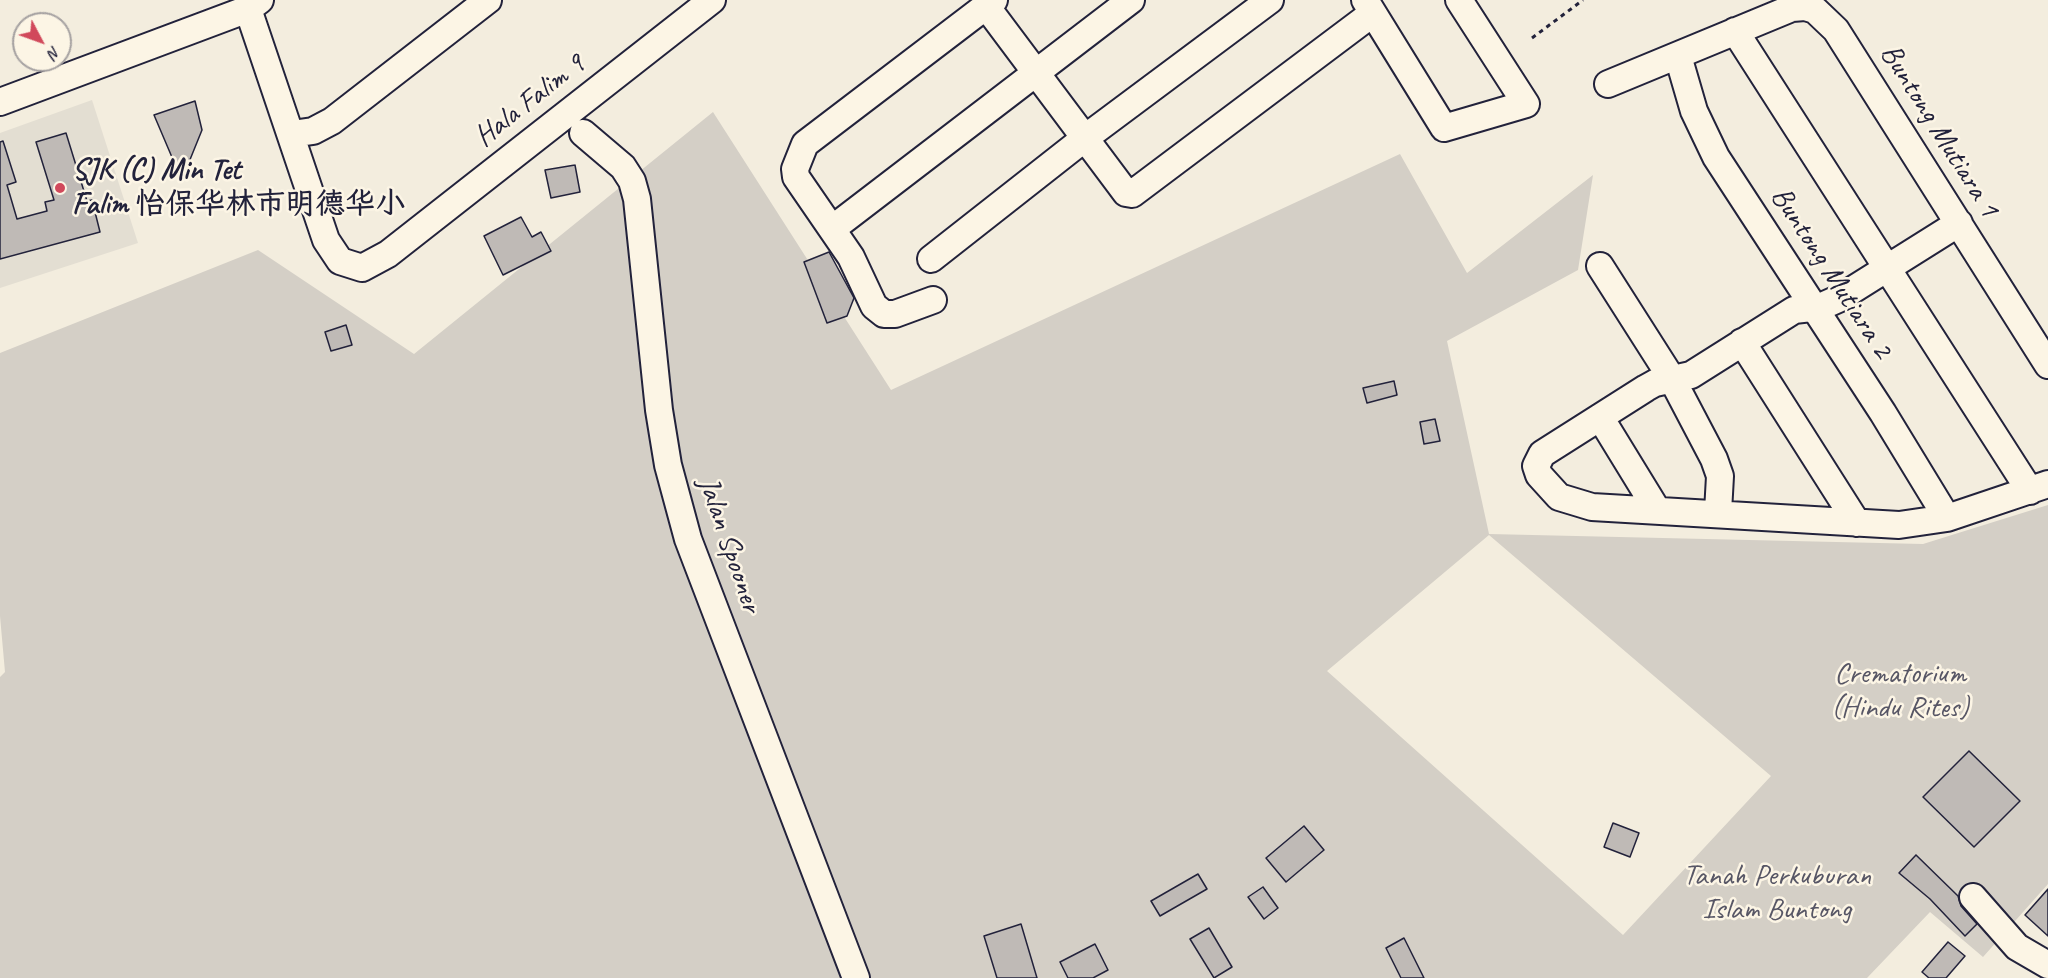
<!DOCTYPE html>
<meta charset="utf-8">
<style>
body{margin:0}
#map{position:relative;width:2048px;height:978px;overflow:hidden;background:#f3edde;font-family:Caveat,sans-serif}
canvas{display:block}
.north{position:absolute;left:12px;top:12px;width:60px;height:60px;box-sizing:border-box;background:#fcf5e5;border:2px solid #a5a1a1;border-radius:50%;rotate:131deg;font-size:16px;font-weight:700;line-height:24px;text-align:center;color:#22223b}
.north::after{content:'';display:block;margin:auto;width:21px;height:27px;background:#d1495b;clip-path:polygon(50% 0,100% 100%,50% 72%,0 100%)}
</style>
<div id="map">
<canvas width="2048" height="978"></canvas>
<div class="north">N</div>
</div>
<script>
const g = document.querySelector('canvas').getContext('2d');
g.lineJoin = 'round';
function fill(path, color) {
  g.fillStyle = color;
  g.fill(path, 'evenodd');
}
function shape(rows) {
  const path = new Path2D();
  for (const r of rows) {
    path.moveTo(r[0], r[1]);
    for (let i = 2; i < r.length; i += 2) path.lineTo(r[i], r[i + 1]);
  }
  return path;
}
function strokePath(path, color, width, dash) {
  g.strokeStyle = color;
  g.lineWidth = width;
  g.lineCap = dash ? 'butt' : 'round';
  g.setLineDash(dash || []);
  g.stroke(path);
}
function drawText(font, color, halo, rows, align = 'center') {
  g.font = font + ' Caveat,"LXGW WenKai TC",sans-serif';
  g.lineWidth = 5;
  g.setLineDash([]);
  g.textBaseline = 'middle';
  g.strokeStyle = halo;
  g.fillStyle = color;
  for (const [text, x, y, turn = 0] of rows) {
    g.save();
    g.translate(x, y);
    g.rotate((+turn || 0) * Math.PI / 180);
    g.textAlign = isNaN(turn) ? turn : align;
    if (halo) g.strokeText(text, 0, 0);
    g.fillText(text, 0, 0);
    g.restore();
  }
}
const built = shape([
 [92,100,138,243,0,288,0,133]
]);
const green = shape([
 [713,112,891,390,1400,154,1467,273,1593,175,1578,270,1447,341,1489,534,1923,544,2048,505,2048,884,1983,957,1930,912,1867,978,0,978,0,677,5,672,0,616,0,353,258,250,414,354],
 [1489,535,1771,776,1623,935,1327,671]
]);
const building = shape([
 [195,101,202,130,187,167,177,169,154,115,195,101],
 [66,133,87,201,92,200,100,232,0,259,0,142,3,141,16,182,7,185,17,219,47,211,45,202,54,200,36,142,66,133],
 [575,165,580,192,551,198,545,170,575,165],
 [521,217,532,237,541,232,551,251,503,275,484,236,521,217],
 [829,252,854,298,847,316,827,323,804,262,829,252],
 [346,325,352,345,331,351,325,332,346,325],
 [1394,381,1397,395,1367,403,1363,388,1394,381],
 [1435,419,1440,441,1424,444,1420,422,1435,419],
 [1969,751,2020,801,1974,847,1923,797,1969,751],
 [1613,823,1639,833,1630,857,1604,847,1613,823],
 [1304,826,1324,850,1286,882,1266,858,1304,826],
 [1916,855,1958,896,1961,906,1977,924,1965,936,1930,899,1899,873,1916,855],
 [1198,874,1207,889,1160,916,1151,901,1198,874],
 [1263,887,1278,908,1264,919,1248,897,1263,887],
 [2048,889,2048,936,2025,915,2048,889],
 [1021,924,1037,978,997,978,984,936,1021,924],
 [1209,928,1232,967,1214,978,1190,939,1209,928],
 [1404,938,1424,978,1401,978,1386,948,1404,938],
 [1948,942,1965,956,1946,978,1929,978,1922,972,1948,942],
 [1095,944,1108,970,1093,978,1068,978,1060,962,1095,944]
]);
const path = shape([
 [1532,38,1583,0]
]);
const minor = shape([
 [1365,0,1444,128,1526,104,1459,0],
 [986,6,1126,193,1132,194,1373,13],
 [248,9,326,240,340,261,362,268,388,254,712,0],
 [1735,31,2030,491],
 [1678,56,1694,111,1716,157,1883,413,1947,518],
 [1608,84,1792,8,1805,7,1815,10,1836,30,2048,365],
 [0,102,248,9,260,0],
 [583,133,623,167,632,181,637,199,659,410,668,465,688,539,856,978],
 [292,134,313,131,332,121,488,0],
 [1959,223,1838,299,1820,307,1794,310,1691,375,1655,383,1646,388,1542,454,1536,466,1539,475,1559,497,1592,507,1899,525,1947,518,2048,484],
 [832,229,1131,0],
 [931,259,1085,138,1270,0],
 [1600,266,1672,379,1714,459,1720,476,1718,512],
 [933,300,895,314,884,314,874,306,851,257,796,177,795,169,805,144,994,0],
 [1742,342,1857,523],
 [1600,417,1657,510],
 [1973,897,2017,947,2048,965]
]);
const markers = [
 [60,188,6,"#d1495b"]
];
const streetNames = [
 ["Hala Falim 9",530,101,-38],
 ["Buntong Mutiara 1",1939,131,58],
 ["Buntong Mutiara 2",1831,273,57],
 ["Jalan Spooner",729,545,71]
];
const poiNames = [
 ["SJK (C) Min Tet",72,171],
 ["Falim 怡保华林市明德华小",72,205]
];
const parkNames = [
 ["Crematorium",1900,674],
 ["(Hindu Rites)",1900,708],
 ["Tanah Perkuburan",1777,876],
 ["Islam Buntong",1777,910]
];
fill(built, '#e3ded2');
fill(green, '#d4cfc6');
fill(building, '#bfbab6');
strokePath(building, '#22223b', 1.5);
strokePath(minor, '#22223b', 30);
strokePath(path, '#22223b', 3, [4.5, 4.5]);
strokePath(minor, '#fcf5e5', 26);
for (const [x, y, r, color] of markers) {
  const dot = new Path2D();
  dot.arc(x, y, r, 0, 2 * Math.PI);
  g.fillStyle = color;
  g.fill(dot);
  strokePath(dot, '#fcf5e5', 2);
}
drawText('30px', '#22223b', '#fcf5e5', streetNames);
drawText('bold 30px', '#22223b', '#fcf5e5', poiNames, 'left');
drawText('30px', '#575665', '#fcf5e5', parkNames);
</script>
